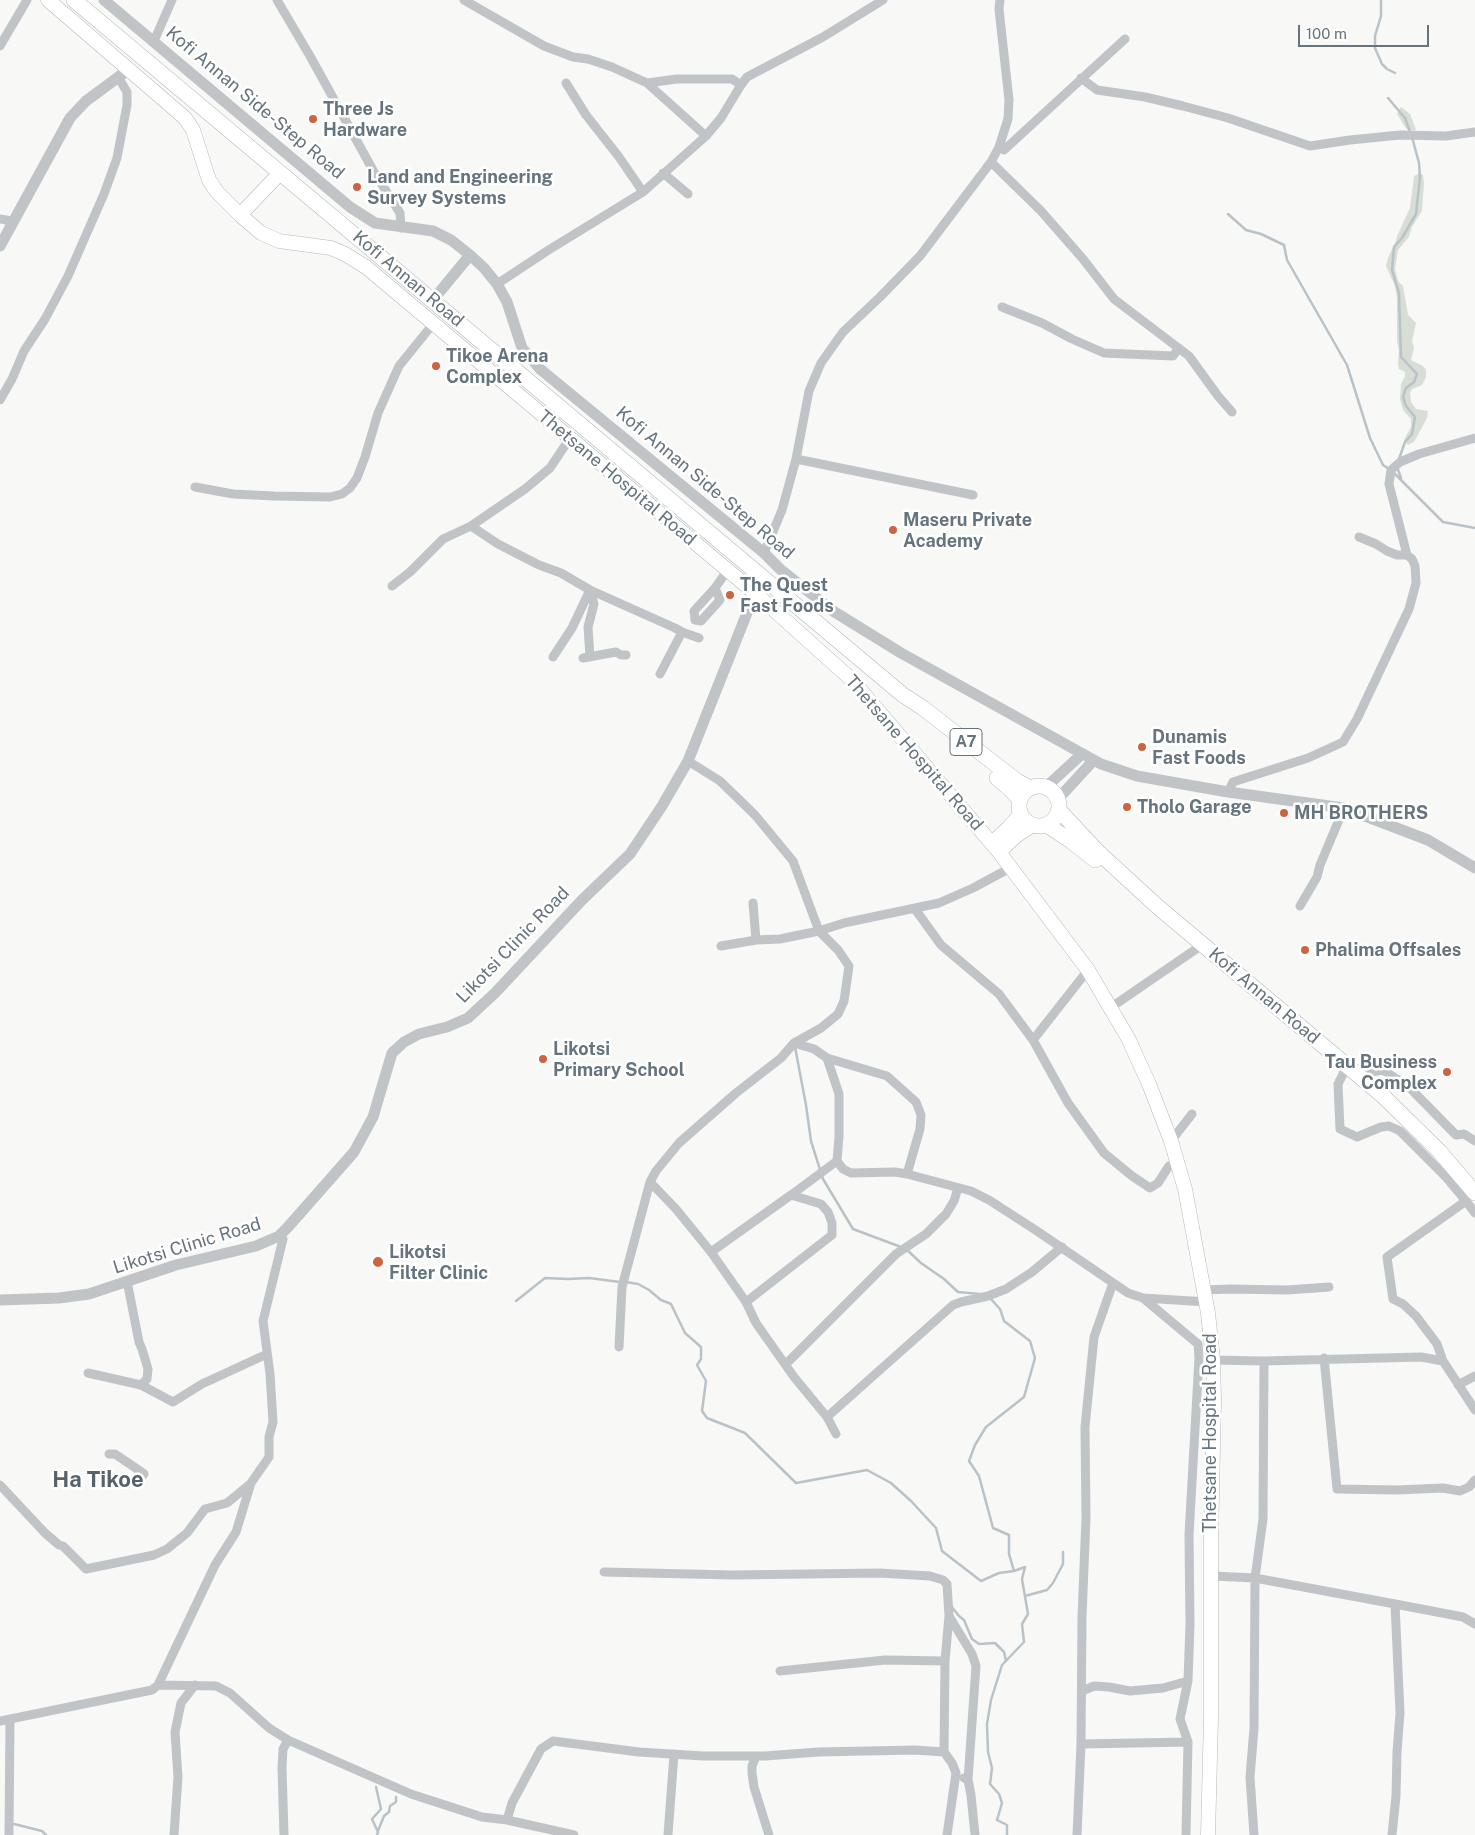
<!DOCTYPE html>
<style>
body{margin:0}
#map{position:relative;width:1475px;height:1835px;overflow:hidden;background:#f8f8f6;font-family:"Public Sans",sans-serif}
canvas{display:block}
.scale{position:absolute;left:1298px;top:25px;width:131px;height:22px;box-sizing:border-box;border:2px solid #66747e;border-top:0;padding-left:6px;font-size:15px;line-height:18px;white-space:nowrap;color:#66747e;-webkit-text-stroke:4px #fff;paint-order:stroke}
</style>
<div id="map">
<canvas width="1475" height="1835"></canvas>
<div class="scale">100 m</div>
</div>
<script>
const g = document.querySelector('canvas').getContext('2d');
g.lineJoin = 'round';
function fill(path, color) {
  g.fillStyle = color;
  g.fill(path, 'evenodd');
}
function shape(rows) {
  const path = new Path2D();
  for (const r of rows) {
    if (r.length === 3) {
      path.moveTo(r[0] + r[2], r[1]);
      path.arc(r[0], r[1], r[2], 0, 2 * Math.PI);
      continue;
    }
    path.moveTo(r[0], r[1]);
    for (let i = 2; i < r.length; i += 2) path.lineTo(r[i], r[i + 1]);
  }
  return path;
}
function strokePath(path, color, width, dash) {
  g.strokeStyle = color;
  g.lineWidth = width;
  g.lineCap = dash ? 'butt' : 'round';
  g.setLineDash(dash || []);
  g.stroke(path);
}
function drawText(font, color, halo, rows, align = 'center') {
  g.font = font + ' "Public Sans",sans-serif';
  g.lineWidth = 5;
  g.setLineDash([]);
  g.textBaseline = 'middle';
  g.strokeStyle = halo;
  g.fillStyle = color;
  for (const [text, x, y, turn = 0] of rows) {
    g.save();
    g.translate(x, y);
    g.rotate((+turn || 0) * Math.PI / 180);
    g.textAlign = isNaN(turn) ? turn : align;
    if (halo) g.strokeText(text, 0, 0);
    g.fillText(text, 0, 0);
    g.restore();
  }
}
const green = shape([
 [1401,107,1410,114,1416,130,1409,131,1405,127,1397,114],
 [1420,173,1423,175,1424,183,1422,211,1412,227,1409,237,1398,250,1395,269,1398,281,1403,286,1408,315,1416,323,1412,341,1414,348,1411,360,1421,365,1425,368,1426,371,1426,377,1422,385,1412,389,1410,393,1411,402,1416,409,1428,411,1427,418,1414,442,1408,445,1404,440,1411,427,1411,419,1403,410,1400,399,1401,384,1405,376,1405,372,1399,369,1398,364,1399,350,1397,341,1397,298,1395,286,1386,266,1388,258,1396,241,1397,236,1410,208,1414,176]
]);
const stream = shape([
 [1381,0,1381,16,1375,36,1375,48,1382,64,1387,69,1395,73],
 [1388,98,1405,118,1410,132],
 [1228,214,1246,230,1261,234,1284,245,1287,260,1347,365,1370,438,1383,465,1389,469],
 [1399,459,1405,442,1412,434,1415,417,1406,406,1403,397,1406,388,1414,382,1417,374,1401,357,1399,293,1392,270,1394,247,1402,238,1416,214,1420,177,1419,163,1412,137],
 [1397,467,1401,478],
 [1393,472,1443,522,1475,528],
 [795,1047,806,1105,811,1141,823,1179,853,1229,901,1247],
 [906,1249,921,1263,944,1279,958,1292,980,1294],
 [626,1282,638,1284,649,1290,661,1300,671,1304,685,1333,701,1347,701,1359,697,1365,706,1381,702,1411,707,1418,745,1433,796,1483,867,1470,891,1483,911,1501,936,1528,942,1551,981,1581,999,1573,1014,1571,1025,1567,1022,1579,1028,1614,1022,1624,1024,1642,1002,1665,991,1700,987,1724,988,1752,992,1768,990,1784,999,1794,1002,1803,997,1820,1007,1825,1007,1835],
 [990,1298,1000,1309,1004,1321,1030,1341,1035,1358,1024,1397,986,1427,975,1445,969,1461,979,1476,993,1528,1009,1535,1009,1554,1014,1571],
 [516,1301,545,1278,568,1279,589,1278,620,1282],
 [1025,1596,1047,1590,1053,1583,1063,1564,1063,1552],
 [951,1606,959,1616,964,1620,972,1639,979,1644,995,1643,1004,1652,1006,1661],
 [376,1787,381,1809,372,1819,378,1832,377,1835],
 [14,1824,42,1831,46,1835],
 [378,1831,384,1816,389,1812,390,1806,396,1802,396,1797]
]);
const minor = shape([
 [277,0,310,56,374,172,400,213,401,228],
 [464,0,544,46,573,57,588,59,612,67,647,83,677,79,732,79,741,85],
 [154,41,172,0],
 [0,46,27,0],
 [1081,78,1097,90,1145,97,1183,106,1228,118,1310,146,1350,140,1400,135,1446,136,1475,132],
 [566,83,586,115,619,157,643,192],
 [647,83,706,136],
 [999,147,1004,150,1125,39],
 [991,162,1041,211,1083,259,1114,299,1189,356,1218,396,1232,412],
 [663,173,688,194],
 [0,219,12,221],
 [497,284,547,251,643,192,706,136,721,118,741,85,747,77,823,37,883,0],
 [1002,307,1042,323,1072,339,1104,353,1173,356,1179,348],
 [0,400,12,379,24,351,45,319,68,276,104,194,117,158,127,105,127,92,118,77],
 [796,459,973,495],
 [195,487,233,494,274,496,330,497,342,494,350,488,357,478,365,457,378,413,399,366,433,324],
 [471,526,498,544,539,565,561,573,590,590,572,628,553,657],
 [764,553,782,510,796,459,809,391,821,363,843,332,880,297,920,256,991,162,999,147,1008,119,1009,100,999,9,1000,0],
 [1407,555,1389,484,1391,470,1400,462,1419,454,1475,438],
 [392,586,410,572,443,539,471,526,525,489,550,468,570,438],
 [715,588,720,600,701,621,695,620,694,611,715,588,727,571],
 [590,657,588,627,594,604,590,590,675,628,682,632],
 [583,658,616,652,621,655,626,655],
 [660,674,682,632,699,638],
 [1228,792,1233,782,1308,758,1343,742,1357,719,1409,609,1416,583,1415,566,1412,559,1407,555,1397,555,1387,551,1376,544,1359,537],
 [753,903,756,940],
 [1300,906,1317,877,1320,865,1344,808],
 [915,909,941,945,999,994,1033,1040,1068,1103,1104,1153,1132,1176,1150,1188,1158,1183,1169,1166,1177,1163],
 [721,946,756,940,780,939,819,931,844,923,939,903,973,888,1012,867],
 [1110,1008,1202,945],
 [1033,1040,1088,970],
 [794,1043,814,1049,827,1058,839,1094,839,1136,837,1161,843,1169,851,1173,895,1172,907,1174,971,1191,989,1200,1037,1231,1128,1293,1143,1298,1207,1302],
 [827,1058,887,1076,916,1102,921,1115,920,1129,907,1174],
 [1347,1066,1338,1084,1340,1129,1357,1137,1381,1127,1389,1126,1400,1131,1446,1177,1466,1201,1387,1257,1393,1299,1403,1304,1416,1316,1437,1344,1443,1361],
 [1364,1081,1372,1072,1383,1070,1409,1087,1456,1135,1464,1134,1475,1141],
 [1171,1141,1192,1114],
 [650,1182,676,1209,711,1252,746,1302,756,1323,794,1377,827,1417,836,1434],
 [791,1195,837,1161],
 [1466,1201,1475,1213],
 [711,1252,791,1195,821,1204,828,1212,832,1223,832,1235,746,1302],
 [127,1281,139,1342,142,1349,148,1369,147,1379,141,1385],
 [1204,1290,1230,1289,1287,1290,1329,1287],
 [1143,1298,1198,1344,1199,1358,1189,1535,1190,1624,1188,1681,1180,1719,1188,1742,1186,1835],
 [619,1347,622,1287,650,1182,656,1171,679,1143,736,1093,781,1058,794,1043,821,1028,838,1014,844,1001,849,966,838,950,819,931,793,861,755,815,720,781,688,761],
 [1324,1358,1337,1489,1397,1490,1443,1488,1460,1491,1469,1487,1475,1480],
 [1213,1360,1264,1361,1421,1357,1443,1361,1475,1410],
 [786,1364,896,1254,926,1234,946,1214,954,1201,958,1188],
 [88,1373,141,1385,173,1402,202,1384,267,1354],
 [1458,1385,1475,1376],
 [827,1417,953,1305,961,1302,988,1296,1006,1289,1032,1272,1062,1247],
 [109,1454,115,1454,143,1473,144,1474,141,1477],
 [0,1485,45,1533,59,1545,63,1546,86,1569,154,1555,167,1549,187,1533,205,1509,227,1503,249,1485],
 [604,1572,733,1575,879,1573,930,1576,943,1580,947,1584,949,1616,972,1654,976,1666,968,1780],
 [1212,1576,1255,1578,1395,1604,1400,1713,1397,1752,1396,1796,1392,1835],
 [1395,1604,1463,1617,1475,1624],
 [780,1671,885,1660,945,1661],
 [158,1685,215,1565,236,1532,251,1483,269,1457,269,1437,273,1422,270,1374,263,1321,283,1239,279,1236],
 [1082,1691,1094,1686,1109,1687,1130,1691,1163,1688,1188,1681],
 [0,1721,152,1690,158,1685,216,1686,230,1693,269,1728,288,1740,411,1794,482,1817,507,1820,574,1835],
 [1081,1744,1188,1742],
 [944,1752,945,1661,949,1616],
 [756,1756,752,1766,752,1773,754,1787,769,1835],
 [964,1778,968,1780,971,1795,975,1835],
 [507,1820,512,1803,541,1749,553,1741,639,1752,703,1756,765,1756,818,1752,915,1750,944,1752,952,1763,956,1773,947,1835],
 [9,1835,10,1719],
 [174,1835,178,1777,175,1732,181,1703,195,1685],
 [284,1835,282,1768,283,1749,288,1740],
 [668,1835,674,1754],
 [1077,1835,1081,1744,1082,1617,1086,1518,1085,1427,1094,1337,1113,1283],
 [1254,1835,1250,1777,1254,1728,1255,1578,1263,1519,1264,1361]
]);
const tertiary = shape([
 [104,0,350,207,375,223,433,231,451,240,470,255,484,268,497,284,507,302,522,348,540,369,764,553,780,569,833,611,901,653,1101,764,1137,776,1228,792,1344,808,1428,840,1475,868],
 [0,246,70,118,86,101,128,70],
 [433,300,470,255],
 [1046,787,1082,754],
 [1058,799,1093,761],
 [0,1300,59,1298,89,1294,176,1265,256,1246,279,1236,288,1227,354,1152,373,1117,392,1053,404,1042,419,1034,447,1027,468,1018,495,993,582,900,630,854,662,806,688,761,755,593]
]);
const secondary = shape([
 [48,0,185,118,193,130,209,180,217,192,240,215,261,233,279,241,331,248,345,254,366,267,755,593,852,680,999,852,1088,970,1128,1038,1149,1084,1171,1141,1185,1189,1208,1313,1213,1360,1214,1401,1211,1538,1211,1718,1208,1835],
 [240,215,280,173],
 [992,843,1008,828,1020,815],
 [999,852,1016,836,1031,826]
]);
const primary = shape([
 [74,0,903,695,923,708,1017,781,1030,788],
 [997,778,1011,790,1019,799],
 [1039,806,20],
 [1059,810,1098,852,1158,907,1383,1096,1439,1151,1475,1193],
 [1047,825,1071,841,1095,860]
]);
const markers = [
 [313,119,5,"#ce6341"],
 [357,187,5,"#ce6341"],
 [436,366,5,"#ce6341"],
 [893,530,5,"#ce6341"],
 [730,595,5,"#ce6341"],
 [1142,747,5,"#ce6341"],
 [1127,807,5,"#ce6341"],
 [1284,813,5,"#ce6341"],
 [1305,950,5,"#ce6341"],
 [543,1059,5,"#ce6341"],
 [1447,1072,5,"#ce6341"],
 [378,1262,6,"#ce6341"]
];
const shields = [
 [966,742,32]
];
const shieldNames = [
 ["A7",966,742]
];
const streetNames = [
 ["Kofi Annan Side-Step Road",255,103,40],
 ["Kofi Annan Road",408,279,40],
 ["Thetsane Hospital Road",617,478,40],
 ["Kofi Annan Side-Step Road",705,483,40],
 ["Thetsane Hospital Road",914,753,49],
 ["Likotsi Clinic Road",513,945,-46],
 ["Kofi Annan Road",1264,996,40],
 ["Likotsi Clinic Road",187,1246,-17],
 ["Thetsane Hospital Road",1210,1433,-90]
];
const poiNames = [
 ["Three Js",323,109],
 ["Hardware",323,130],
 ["Land and Engineering",367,177],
 ["Survey Systems",367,198],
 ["Tikoe Arena",446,356],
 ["Complex",446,377],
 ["Maseru Private",903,520],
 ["Academy",903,541],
 ["The Quest",740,585],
 ["Fast Foods",740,606],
 ["Dunamis",1152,737],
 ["Fast Foods",1152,758],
 ["Tholo Garage",1137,807],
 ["MH BROTHERS",1294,813],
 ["Phalima Offsales",1315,950],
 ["Likotsi",553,1049],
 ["Primary School",553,1070],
 ["Tau Business",1437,1062,"right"],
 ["Complex",1437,1083,"right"],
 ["Likotsi",389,1252],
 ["Filter Clinic",389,1273]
];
const districtNames = [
 ["Ha Tikoe",98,1480]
];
fill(green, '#d8ddd6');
strokePath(stream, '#b9c3c7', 2.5);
strokePath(secondary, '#b3b8bc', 15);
strokePath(primary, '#b4b8bb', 16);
strokePath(minor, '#c0c4c7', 9);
strokePath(tertiary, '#c0c4c7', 11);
strokePath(secondary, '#fff', 14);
strokePath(primary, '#fff', 15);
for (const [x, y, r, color] of markers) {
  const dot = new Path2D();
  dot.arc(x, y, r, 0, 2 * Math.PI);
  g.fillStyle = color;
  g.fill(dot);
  strokePath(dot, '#fff', 2);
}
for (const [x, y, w] of shields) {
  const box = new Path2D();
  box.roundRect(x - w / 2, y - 13.5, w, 27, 4);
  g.fillStyle = '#fff';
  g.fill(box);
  strokePath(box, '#66747e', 1);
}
drawText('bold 16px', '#66747e', null, shieldNames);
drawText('18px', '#66747e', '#fff', streetNames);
drawText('bold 18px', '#66747e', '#fff', poiNames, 'left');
drawText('bold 22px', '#58626a', '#fff', districtNames);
</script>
